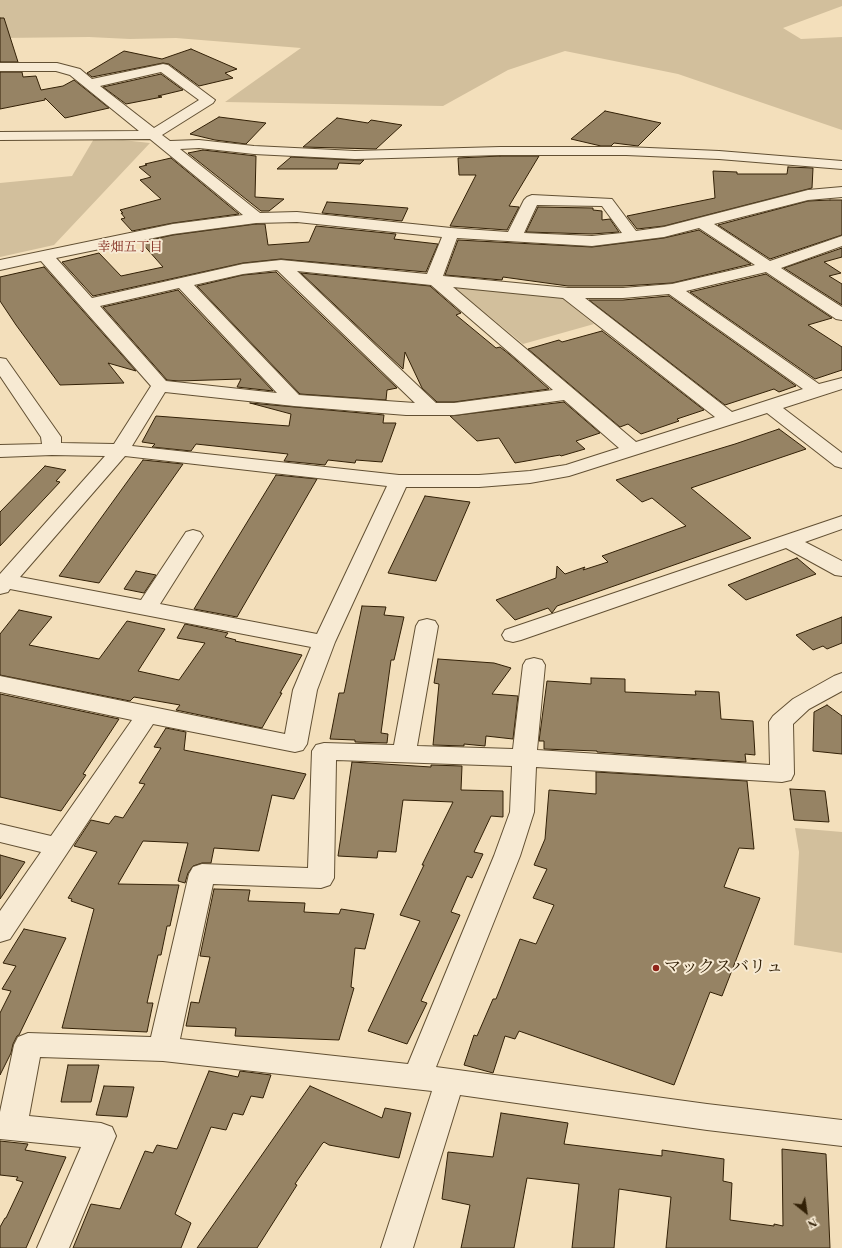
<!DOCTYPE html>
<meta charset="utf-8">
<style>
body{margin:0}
#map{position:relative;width:842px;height:1248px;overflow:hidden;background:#f3dfbb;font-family:"Libre Bodoni",serif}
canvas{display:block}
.north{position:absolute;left:786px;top:1192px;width:40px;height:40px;-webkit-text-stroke:3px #f7ead3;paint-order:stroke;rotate:150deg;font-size:11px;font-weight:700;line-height:16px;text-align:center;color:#322006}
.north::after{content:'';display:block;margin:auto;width:14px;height:18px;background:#322006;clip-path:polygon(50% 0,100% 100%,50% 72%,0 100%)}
</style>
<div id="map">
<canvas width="842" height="1248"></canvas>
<div class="north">N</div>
</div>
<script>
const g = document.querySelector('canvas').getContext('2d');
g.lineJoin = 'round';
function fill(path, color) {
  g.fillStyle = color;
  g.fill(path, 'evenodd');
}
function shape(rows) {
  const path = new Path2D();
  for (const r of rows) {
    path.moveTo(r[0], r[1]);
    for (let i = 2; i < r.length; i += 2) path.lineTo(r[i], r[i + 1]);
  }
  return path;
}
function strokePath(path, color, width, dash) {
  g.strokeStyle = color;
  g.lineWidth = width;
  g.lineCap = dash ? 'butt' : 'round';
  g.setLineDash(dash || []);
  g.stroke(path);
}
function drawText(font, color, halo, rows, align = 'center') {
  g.font = font + ' "Libre Bodoni","Noto Serif JP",serif';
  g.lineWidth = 4;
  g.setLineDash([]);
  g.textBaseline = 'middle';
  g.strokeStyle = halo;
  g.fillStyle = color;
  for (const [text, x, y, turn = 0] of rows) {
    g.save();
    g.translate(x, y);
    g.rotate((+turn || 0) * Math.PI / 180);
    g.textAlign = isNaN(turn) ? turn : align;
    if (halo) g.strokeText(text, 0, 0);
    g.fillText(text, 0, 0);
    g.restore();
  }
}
const green = shape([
 [0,0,842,0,842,6,783,28,801,39,842,37,842,130,678,74,565,51,508,70,443,106,225,102,301,48,176,38,130,39,89,37,0,38],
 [95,137,150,143,54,245,0,257,0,183,72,176],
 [464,287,558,295,594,324,523,344,455,288],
 [795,828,842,832,842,953,794,945,799,852]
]);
const building = shape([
 [0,18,4,18,18,62,0,62,0,18],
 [191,49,237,69,225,73,233,78,199,86,169,64,163,63,92,77,87,73,124,51,162,59,191,49],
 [0,72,22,72,23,77,36,76,41,90,63,86,74,80,109,108,65,118,45,98,45,100,0,109,0,72],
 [161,74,183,90,158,96,162,97,126,104,103,87,161,74],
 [605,111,661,123,638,146,614,143,611,146,601,146,571,139,605,111],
 [219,117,266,123,246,144,215,140,190,134,219,117],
 [337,118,368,123,371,120,402,125,376,149,303,147,337,118],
 [203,150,256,156,255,197,284,199,269,211,261,211,188,153,203,150],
 [500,156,539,156,509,206,519,207,507,230,450,226,476,175,459,175,458,158,500,156],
 [291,157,355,160,364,160,360,164,339,163,337,169,277,169,291,157],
 [171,158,239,214,173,223,132,231,121,219,125,218,121,213,123,213,120,210,161,199,140,180,151,177,139,167,147,165,145,164,171,158],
 [788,167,813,168,812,188,664,226,637,229,627,216,715,198,713,171,737,172,737,174,787,174,788,167],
 [830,200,842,200,842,235,770,259,718,225,808,201,830,200],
 [327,202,357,204,408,208,402,221,322,213,327,202],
 [538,207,593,208,593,210,602,211,602,220,610,219,619,232,592,234,526,232,538,207],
 [256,224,265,224,268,245,309,242,316,226,396,234,394,239,438,244,426,272,281,259,243,263,93,296,62,262,99,253,121,276,163,267,141,242,173,235,256,224],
 [699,230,751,264,672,283,623,286,568,286,503,277,502,280,445,275,458,240,592,247,664,238,699,230],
 [842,248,842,257,824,262,841,273,829,276,842,284,842,305,784,268,842,248],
 [44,267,136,371,108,363,124,383,60,385,16,325,0,301,0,277,44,267],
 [276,272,397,388,387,390,386,400,300,394,197,286,243,275,276,272],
 [301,273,430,286,461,313,456,315,496,348,500,347,509,354,549,389,454,402,437,402,422,388,405,352,403,369,301,273],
 [766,274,832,318,808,325,842,347,842,370,815,379,690,292,766,274],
 [178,290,273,391,237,387,241,379,179,381,167,380,103,307,178,290],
 [669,296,796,386,779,392,774,389,725,405,589,300,623,300,669,296],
 [602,331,704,410,677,419,679,421,641,434,628,424,620,427,528,349,559,340,562,342,602,331],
 [564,402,600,433,576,441,585,449,561,456,560,455,515,463,499,438,477,441,450,416,564,402],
 [250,403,384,415,383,423,396,423,382,462,356,460,355,463,328,460,325,465,284,461,288,454,196,444,191,451,152,447,155,444,142,442,156,416,289,426,291,414,250,403],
 [779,429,806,449,691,488,751,538,557,606,552,613,548,608,515,620,496,600,556,578,557,566,565,574,585,567,583,570,608,562,602,556,686,526,652,498,642,502,616,480,735,444,779,429],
 [143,460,183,464,99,583,59,576,143,460],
 [45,466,66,470,56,481,60,482,0,546,0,512,45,466],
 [276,475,317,479,237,617,194,609,276,475],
 [425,496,470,502,436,581,388,573,425,496],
 [797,558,816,574,746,600,728,585,797,558],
 [136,571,156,575,144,593,124,589,136,571],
 [362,606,386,607,384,615,404,617,394,660,391,660,381,733,388,734,387,743,355,742,355,740,330,739,339,693,344,693,362,606],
 [19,610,52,617,29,645,99,659,127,621,165,629,138,671,179,680,205,643,177,638,185,624,228,633,225,637,236,640,235,641,302,655,280,693,282,693,262,728,176,710,180,705,134,697,130,701,0,675,0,634,19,610],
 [842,617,842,643,827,649,823,646,813,650,796,635,842,617],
 [438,659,494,663,511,668,492,694,518,696,513,739,486,736,485,746,464,744,464,746,433,745,439,684,434,683,438,659],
 [591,678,625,679,625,692,696,695,695,691,719,692,721,719,753,721,755,755,745,754,746,762,597,752,597,751,544,749,544,741,539,741,547,681,591,684,591,678],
 [0,694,119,719,83,774,86,775,61,811,0,797,0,694],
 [827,705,842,716,842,754,813,751,814,712,827,705],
 [166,728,186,732,184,750,306,774,294,799,272,795,259,851,214,848,211,863,202,863,193,866,188,873,185,883,178,881,188,843,143,841,118,884,179,885,170,926,167,926,161,955,158,955,147,1003,153,1003,147,1032,62,1028,94,909,71,901,72,899,68,898,97,852,74,846,91,820,109,824,115,816,123,818,145,784,139,783,161,748,154,747,166,728],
 [352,762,431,767,431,765,462,766,461,790,503,791,503,817,491,816,474,852,483,854,472,878,467,876,451,912,460,915,421,1001,427,1003,407,1044,368,1031,420,921,400,915,424,865,422,865,453,802,403,800,396,852,378,851,377,858,338,856,352,762],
 [596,772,747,781,754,849,739,848,724,887,760,898,722,996,710,992,674,1085,519,1031,515,1039,505,1036,493,1073,464,1065,474,1035,477,1036,493,999,496,999,520,939,536,944,554,905,533,898,547,869,534,865,545,839,549,790,596,794,596,772],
 [790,789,825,791,829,822,794,820,790,789],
 [0,855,25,862,0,899,0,855],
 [214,889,250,890,248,901,305,903,304,912,339,914,341,909,374,914,365,949,355,948,351,987,354,988,339,1040,235,1036,236,1028,186,1026,191,1002,199,1003,210,957,200,956,214,889],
 [24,929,66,938,19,1035,17,1036,13,1044,11,1053,0,1075,0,1013,11,991,2,989,16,966,3,963,24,929],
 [68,1065,99,1065,91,1102,61,1102,68,1065],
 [209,1071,238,1077,240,1071,271,1075,263,1098,251,1096,243,1115,233,1113,226,1130,211,1127,175,1214,191,1223,181,1248,73,1248,91,1204,120,1209,145,1151,153,1153,157,1145,177,1149,209,1071],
 [104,1086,134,1087,127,1117,96,1115,104,1086],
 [310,1086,382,1118,385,1108,411,1113,399,1158,329,1145,324,1142,322,1144,295,1184,297,1185,257,1248,197,1248,310,1086],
 [501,1113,568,1123,564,1144,662,1156,662,1150,724,1159,723,1181,732,1183,730,1220,774,1226,774,1224,783,1226,782,1149,826,1154,830,1248,666,1248,671,1197,619,1189,614,1248,572,1248,579,1184,527,1178,514,1248,461,1248,470,1205,442,1199,448,1152,493,1157,501,1113],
 [0,1141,28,1144,25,1150,66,1157,26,1248,0,1248,0,1227,5,1218,6,1218,23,1182,16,1180,18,1177,0,1175,0,1141]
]);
const minor = shape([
 [0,63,57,63,80,69,92,79,163,64,168,65,215,100,213,103,162,135,170,141,199,140,254,146,355,151,500,147,626,147,719,151,842,161,842,169,719,159,626,155,500,155,355,159,254,154,199,148,180,149,260,213,297,212,451,228,508,232,524,200,527,197,532,195,612,199,636,231,664,227,808,190,842,187,842,197,808,200,714,224,770,261,842,236,842,246,781,268,842,307,842,320,836,319,766,272,686,291,819,384,842,378,842,389,783,408,842,453,842,468,835,466,767,413,569,476,530,483,479,487,406,487,335,642,317,690,307,744,303,750,295,752,153,724,10,939,0,942,0,911,41,852,0,842,0,824,51,836,132,720,0,692,0,676,285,734,293,690,311,647,10,589,8,592,0,594,0,574,105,456,52,455,0,457,0,445,42,444,41,437,0,376,0,358,6,359,61,437,61,443,114,444,151,386,41,261,0,270,0,260,173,224,243,215,150,139,0,140,0,132,139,131,70,75,56,71,0,71,0,63],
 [161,72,199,100,154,128,100,86,161,72],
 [537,205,602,206,622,233,592,236,524,233,537,205],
 [297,222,442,237,427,274,281,260,243,264,92,298,56,258,173,234,256,223,297,222],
 [699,228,755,265,672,284,623,288,568,288,443,276,457,238,592,246,664,237,699,228],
 [277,270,415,403,299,395,194,285,243,274,277,270],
 [297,271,431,285,553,390,454,403,436,403,297,271],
 [453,287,563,298,715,417,636,442,453,287],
 [179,288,277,393,166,381,100,306,179,288],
 [669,294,803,389,732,412,585,298,623,298,669,294],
 [165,392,294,406,406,415,454,415,564,400,619,448,566,465,530,471,479,475,399,475,132,446,165,392],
 [125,456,387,486,317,634,160,604,203,536,200,532,193,530,186,532,141,600,20,577,125,456],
 [842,516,842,529,805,542,842,561,842,576,835,575,786,548,521,640,513,642,505,640,502,635,505,630,842,516],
 [427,619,435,621,438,626,417,746,513,749,523,665,526,660,534,658,542,660,545,665,537,750,770,765,769,722,773,716,793,699,834,676,842,673,842,691,809,709,793,724,794,774,791,780,782,782,536,767,534,812,520,856,436,1067,707,1104,842,1120,842,1146,707,1130,460,1095,413,1248,381,1248,432,1091,163,1061,40,1057,29,1116,101,1123,112,1127,116,1136,69,1248,37,1248,81,1147,0,1139,0,1112,14,1045,18,1037,28,1033,151,1037,189,874,193,867,202,864,308,868,312,751,316,745,324,743,394,745,416,626,419,621,427,619],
 [336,760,512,766,510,812,494,856,408,1064,180,1039,213,884,321,888,330,885,334,878,336,760]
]);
const markers = [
 [656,968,4,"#8f2418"]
];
const farNeighbourhoodnames = [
 ["幸畑五丁目",130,248]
];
const nearPoinames = [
 ["マックスバリュ",664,968]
];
fill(green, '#d2bf9c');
fill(building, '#968364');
strokePath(building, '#322006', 1);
strokePath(minor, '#625033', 2);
fill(minor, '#f7ead3');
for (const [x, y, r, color] of markers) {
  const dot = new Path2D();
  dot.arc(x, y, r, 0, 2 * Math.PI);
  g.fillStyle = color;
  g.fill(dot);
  strokePath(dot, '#f7ead3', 1.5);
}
drawText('13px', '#7a1f14', '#f7ead3', farNeighbourhoodnames);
drawText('17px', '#322006', '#f7ead3', nearPoinames, 'left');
</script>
